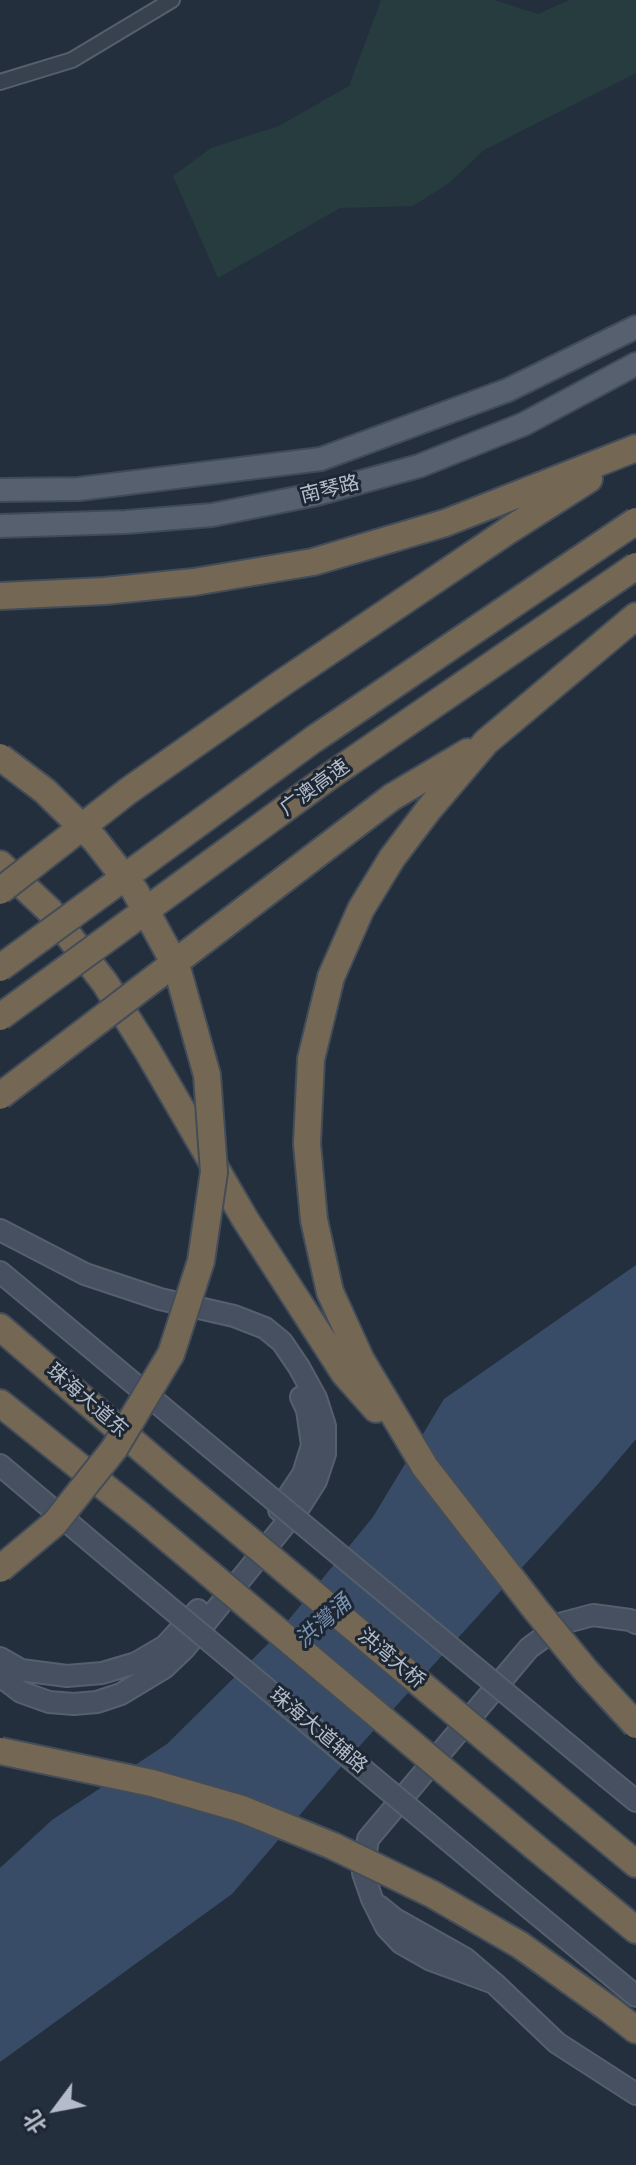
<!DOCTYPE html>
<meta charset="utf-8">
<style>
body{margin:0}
#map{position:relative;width:636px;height:2165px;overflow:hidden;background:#242f3e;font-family:Helvetica,"Noto Sans SC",sans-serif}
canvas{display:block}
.north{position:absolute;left:16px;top:2069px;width:80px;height:80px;-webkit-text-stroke:6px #1d2633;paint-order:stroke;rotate:238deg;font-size:22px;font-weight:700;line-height:32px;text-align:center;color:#b4bcc9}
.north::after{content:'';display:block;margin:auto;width:28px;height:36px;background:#b4bcc9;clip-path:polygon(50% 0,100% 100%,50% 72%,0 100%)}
</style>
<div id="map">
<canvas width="636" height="2165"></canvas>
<div class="north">北</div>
</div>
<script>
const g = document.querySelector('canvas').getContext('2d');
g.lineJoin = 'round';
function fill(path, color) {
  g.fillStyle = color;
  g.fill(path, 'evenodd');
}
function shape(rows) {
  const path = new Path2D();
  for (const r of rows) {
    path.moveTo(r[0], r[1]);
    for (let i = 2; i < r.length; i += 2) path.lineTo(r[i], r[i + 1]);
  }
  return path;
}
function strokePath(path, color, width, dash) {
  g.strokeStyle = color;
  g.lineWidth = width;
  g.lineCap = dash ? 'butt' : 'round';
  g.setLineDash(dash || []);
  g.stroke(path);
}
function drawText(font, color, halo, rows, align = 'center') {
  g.font = font + ' Helvetica,"Noto Sans SC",sans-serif';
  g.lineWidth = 6;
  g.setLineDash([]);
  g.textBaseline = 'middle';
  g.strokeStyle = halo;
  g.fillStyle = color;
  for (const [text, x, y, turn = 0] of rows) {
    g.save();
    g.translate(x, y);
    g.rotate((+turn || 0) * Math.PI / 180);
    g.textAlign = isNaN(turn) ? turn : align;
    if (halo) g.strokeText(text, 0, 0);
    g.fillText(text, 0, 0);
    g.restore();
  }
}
const green = shape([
 [381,0,494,0,538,14,569,0,636,0,636,73,484,150,449,183,413,206,340,208,218,278,173,176,211,148,279,126,349,86]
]);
const water = shape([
 [636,1265,636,1439,598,1484,346,1761,232,1894,0,2062,0,1868,52,1820,167,1744,273,1639,373,1517,444,1399]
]);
const street = shape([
 [0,82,72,60,172,0]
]);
const secondary = shape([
 [0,1230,85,1274,160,1299,234,1316,265,1328,282,1342,299,1367,316,1398,325,1426,325,1454,316,1481,300,1506,185,1648,164,1668,121,1694,97,1702,74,1704,49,1702,21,1692,0,1676],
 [0,1272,210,1447],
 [0,1465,109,1557],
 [279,1510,303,1474,312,1445,307,1410,301,1397],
 [0,1658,21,1670,67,1676,102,1673,136,1663,165,1646,198,1610],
 [608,1778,636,1801],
 [504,1887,636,1996],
 [379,1906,395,1919,466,1959,494,1983,557,2043,636,2094],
 [494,1983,431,1960,401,1943,386,1927,372,1899,363,1873,368,1839,529,1648,563,1623,593,1615,630,1620,636,1623]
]);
const primary = shape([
 [0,490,79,489,321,459,508,390,636,327],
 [0,526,126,522,212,515,317,494,419,466,524,424,636,364]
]);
const highway = shape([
 [509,530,589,479],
 [0,596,105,591,194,582,313,562,445,523,636,448],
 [392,797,468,752],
 [0,864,49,910,105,983,147,1050,245,1219,344,1373,376,1409],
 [0,1327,173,1476],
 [0,1403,141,1516],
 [425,1467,361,1360,330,1292,314,1220,307,1144,311,1059,331,977,361,909,392,858,429,809,486,742,636,616],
 [571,1810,636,1864],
 [535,1847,636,1930],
 [609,2009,636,2030]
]);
const secondaryBridge = shape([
 [210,1447,608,1778],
 [109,1557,504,1887]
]);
const highwayBridge = shape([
 [0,757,45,791,95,840,135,891,177,968,207,1075,214,1172,201,1261,171,1354,114,1449,55,1523,0,1569],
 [0,891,128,791,285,681,509,530],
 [0,968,314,739,636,521],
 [0,1017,327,778,636,566],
 [0,1096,392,797],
 [425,1467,536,1610,587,1672,636,1725],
 [173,1476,571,1810],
 [141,1516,535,1847],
 [0,1751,152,1783,242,1809,333,1846,432,1894,520,1945,609,2009]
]);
const streetNames = [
 ["南琴路",330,490,-14],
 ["广澳高速",315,788,-36],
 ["珠海大道东",87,1401,41],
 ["洪湾大桥",391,1659,40],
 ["珠海大道辅路",318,1731,40]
];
const waterNames = [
 ["洪灣涌",324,1622,-42]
];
fill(green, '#263c3f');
fill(water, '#394c67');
strokePath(street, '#565f6c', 18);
strokePath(secondary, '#565f6c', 24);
strokePath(primary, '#414a57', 26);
strokePath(highway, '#434c59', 30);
strokePath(street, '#38414e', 14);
strokePath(secondary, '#465061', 20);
strokePath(primary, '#56606e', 22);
strokePath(highway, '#746855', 26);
strokePath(secondaryBridge, '#565f6c', 24, []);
strokePath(highwayBridge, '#434c59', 30, []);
strokePath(secondaryBridge, '#465061', 20);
strokePath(highwayBridge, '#746855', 26);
drawText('20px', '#b4bcc9', '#1d2633', streetNames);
drawText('italic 22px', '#7c92b1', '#1d2633', waterNames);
</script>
